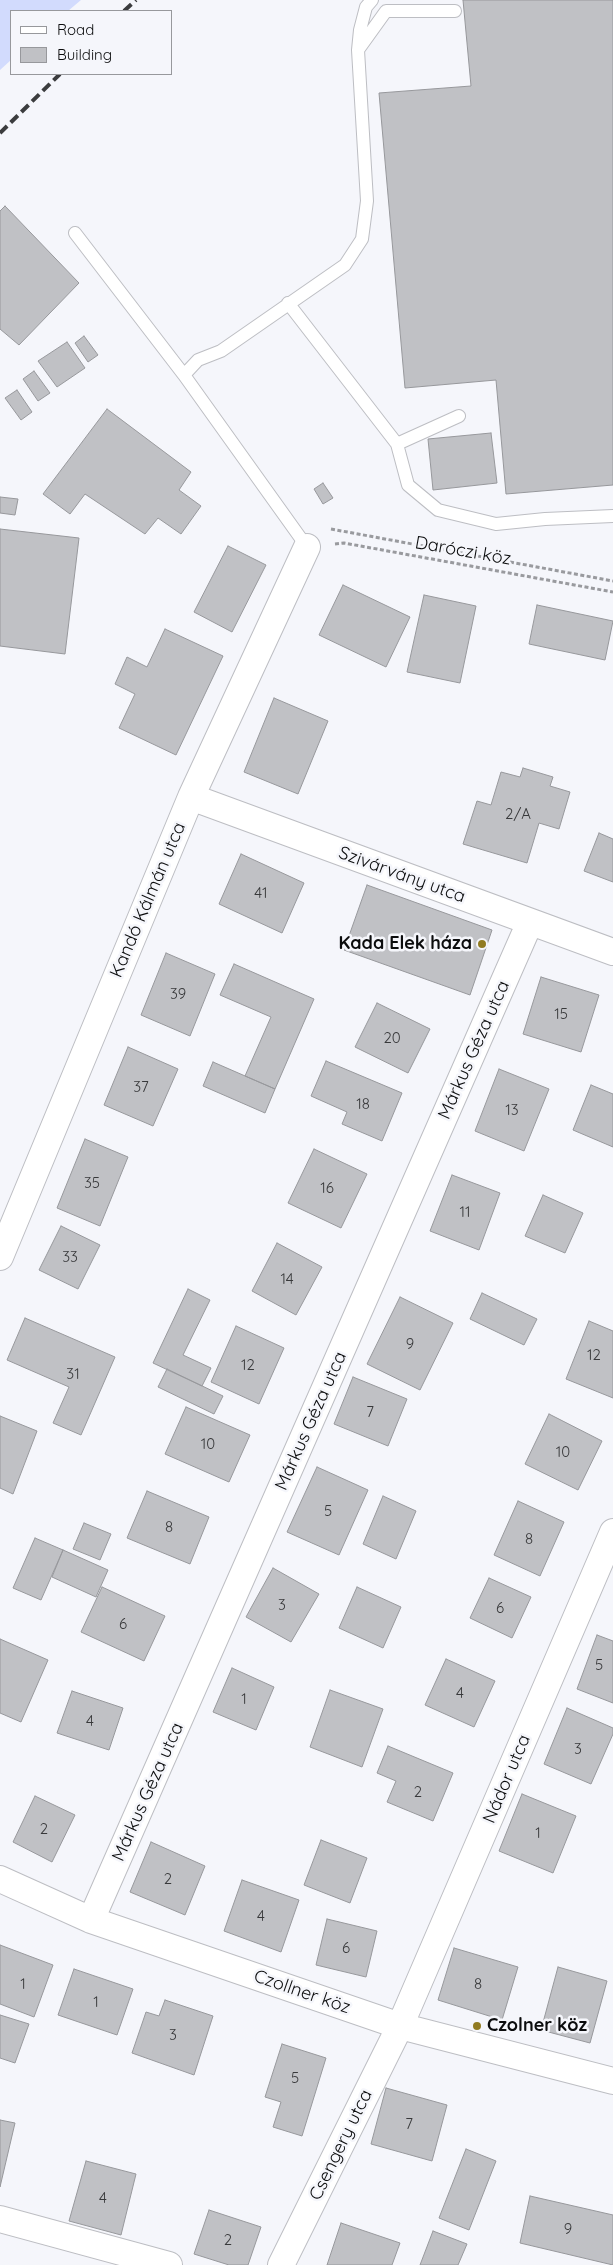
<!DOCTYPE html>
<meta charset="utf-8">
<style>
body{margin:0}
#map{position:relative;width:613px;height:2265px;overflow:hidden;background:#f5f6fb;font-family:Quicksand,sans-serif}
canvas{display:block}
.legend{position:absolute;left:10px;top:10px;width:162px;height:65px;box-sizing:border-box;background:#f5f6fb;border:1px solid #97989c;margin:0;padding:6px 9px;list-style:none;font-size:15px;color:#0b0c0d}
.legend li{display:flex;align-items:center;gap:10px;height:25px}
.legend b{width:25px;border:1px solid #97989c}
</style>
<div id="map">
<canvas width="613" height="2265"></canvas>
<ul class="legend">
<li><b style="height:6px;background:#fff"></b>Road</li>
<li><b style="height:14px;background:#c0c1c5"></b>Building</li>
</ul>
</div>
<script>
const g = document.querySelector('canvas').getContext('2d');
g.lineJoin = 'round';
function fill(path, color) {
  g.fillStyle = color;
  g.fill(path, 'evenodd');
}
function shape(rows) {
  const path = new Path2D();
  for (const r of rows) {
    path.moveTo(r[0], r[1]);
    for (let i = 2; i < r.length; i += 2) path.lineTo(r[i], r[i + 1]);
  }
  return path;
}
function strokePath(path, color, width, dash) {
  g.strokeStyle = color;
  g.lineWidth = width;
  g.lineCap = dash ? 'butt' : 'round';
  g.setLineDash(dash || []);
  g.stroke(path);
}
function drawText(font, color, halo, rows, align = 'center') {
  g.font = font + ' Quicksand,sans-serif';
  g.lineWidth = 5;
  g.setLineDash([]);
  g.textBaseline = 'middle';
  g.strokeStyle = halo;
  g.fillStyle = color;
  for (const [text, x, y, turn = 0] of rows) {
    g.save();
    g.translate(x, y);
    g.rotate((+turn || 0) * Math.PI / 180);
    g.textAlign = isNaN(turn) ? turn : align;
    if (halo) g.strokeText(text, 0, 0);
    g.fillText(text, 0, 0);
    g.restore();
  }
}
const green = shape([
 [0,0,81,0,68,11,11,11,11,60,0,70]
]);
const building = shape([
 [463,0,613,0,613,485,506,494,496,380,405,388,379,93,471,86,463,0],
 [5,206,79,283,19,345,0,329,0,211,5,206],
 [84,336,98,355,88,362,75,343,84,336],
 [67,342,85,368,57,387,38,361,67,342],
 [34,371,50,393,38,401,23,379,34,371],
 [17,390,32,412,21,420,5,398,17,390],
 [107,409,191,472,179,490,201,506,181,534,158,518,145,534,85,494,70,514,43,494,107,409],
 [491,433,497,483,433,490,428,439,491,433],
 [323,483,333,498,323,504,314,489,323,483],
 [0,497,18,499,15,515,0,513,0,497],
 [0,529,79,538,65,654,0,646,0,529],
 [228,546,266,565,232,632,194,612,228,546],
 [343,585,410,617,386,667,319,635,343,585],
 [424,595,476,606,460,683,407,672,424,595],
 [537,605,613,621,605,660,529,644,537,605],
 [165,629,223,656,176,755,119,728,135,694,115,684,127,657,147,667,165,629],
 [274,698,328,721,298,794,244,772,274,698],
 [523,768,553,777,550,786,570,792,559,829,539,823,527,863,463,844,477,801,491,805,501,772,520,777,523,768],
 [599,833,613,839,613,882,584,871,599,833],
 [241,854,304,883,282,933,219,904,241,854],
 [367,885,492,930,470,995,344,950,367,885],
 [166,953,215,974,190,1036,141,1015,166,953],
 [234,964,314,999,275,1089,245,1076,271,1017,220,995,234,964],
 [541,977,599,995,581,1052,523,1034,541,977],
 [377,1003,430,1029,408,1073,355,1047,377,1003],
 [128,1047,178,1069,153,1126,104,1105,128,1047],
 [326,1061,402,1093,382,1141,342,1124,347,1112,311,1096,326,1061],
 [213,1062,275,1089,265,1113,203,1086,213,1062],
 [499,1069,549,1089,524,1151,475,1131,499,1069],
 [591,1085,613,1094,613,1147,573,1130,591,1085],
 [85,1139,128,1157,100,1226,57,1208,85,1139],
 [314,1149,367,1174,341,1228,288,1203,314,1149],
 [452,1175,500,1193,479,1250,430,1231,452,1175],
 [543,1195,583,1213,565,1253,525,1236,543,1195],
 [61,1226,100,1245,78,1289,39,1270,61,1226],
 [277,1243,322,1267,296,1315,252,1291,277,1243],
 [188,1289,210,1300,183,1355,211,1368,202,1386,153,1363,188,1289],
 [482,1293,537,1319,524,1345,470,1319,482,1293],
 [400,1297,453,1323,420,1390,367,1364,400,1297],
 [25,1318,115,1357,81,1435,53,1423,69,1387,7,1360,25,1318],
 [589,1321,613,1331,613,1398,566,1379,589,1321],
 [236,1326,284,1348,259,1404,211,1382,236,1326],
 [167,1369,223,1396,214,1414,158,1387,167,1369],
 [353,1377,407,1399,388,1446,334,1424,353,1377],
 [186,1407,250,1435,229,1482,165,1454,186,1407],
 [549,1414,602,1441,578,1490,525,1464,549,1414],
 [0,1416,37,1431,13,1494,0,1488,0,1416],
 [317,1467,368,1490,339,1555,287,1532,317,1467],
 [147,1491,209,1517,190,1564,127,1538,147,1491],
 [383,1496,416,1511,396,1559,363,1544,383,1496],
 [518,1501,564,1522,540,1576,494,1555,518,1501],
 [84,1523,111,1534,100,1560,73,1549,84,1523],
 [35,1538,63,1550,41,1600,13,1588,35,1538],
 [63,1550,108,1570,96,1597,52,1577,63,1550],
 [273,1568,319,1594,291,1642,246,1617,273,1568],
 [489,1578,531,1597,512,1638,470,1618,489,1578],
 [102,1587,165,1616,144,1661,81,1632,102,1587],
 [357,1587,401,1607,383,1648,339,1628,357,1587],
 [597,1635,613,1641,613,1703,577,1689,597,1635],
 [0,1639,48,1660,21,1722,0,1713,0,1639],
 [446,1659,495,1681,474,1727,425,1705,446,1659],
 [232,1668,274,1687,256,1730,213,1712,232,1668],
 [330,1690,383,1709,362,1767,310,1747,330,1690],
 [72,1691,123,1708,109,1750,57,1733,72,1691],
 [567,1708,613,1728,613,1734,591,1784,544,1764,567,1708],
 [388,1746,453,1773,433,1821,387,1802,396,1781,377,1773,388,1746],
 [522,1794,576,1816,553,1873,499,1851,522,1794],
 [35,1796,75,1815,52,1862,13,1842,35,1796],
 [321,1840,367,1858,350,1903,304,1885,321,1840],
 [151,1842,205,1866,185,1915,130,1892,151,1842],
 [242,1880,299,1900,281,1952,224,1931,242,1880],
 [327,1919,377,1931,366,1977,316,1965,327,1919],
 [0,1945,53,1965,34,2017,0,2004,0,1945],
 [454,1948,518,1967,502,2020,438,2000,454,1948],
 [558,1967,607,1981,590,2043,541,2030,558,1967],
 [74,1969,133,1989,117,2035,58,2015,74,1969],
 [165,2000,213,2016,194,2075,132,2053,146,2012,159,2016,165,2000],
 [0,2015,29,2024,15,2063,0,2058,0,2015],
 [282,2044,326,2058,302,2136,273,2127,281,2102,265,2097,282,2044],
 [386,2088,447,2105,432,2161,371,2144,386,2088],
 [0,2120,15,2123,0,2187,0,2120],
 [466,2149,496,2161,469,2230,439,2218,466,2149],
 [86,2161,136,2174,121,2235,69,2221,86,2161],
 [530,2196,613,2215,613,2265,520,2243,530,2196],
 [209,2210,261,2227,248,2265,229,2265,194,2254,209,2210],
 [341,2223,400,2243,392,2265,327,2265,341,2223],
 [433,2231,467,2244,458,2265,420,2265,433,2231]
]);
const path = shape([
 [331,529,613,581],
 [335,544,344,543,613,592]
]);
const service = shape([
 [358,50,386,11,455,11],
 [75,233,184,375,307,547],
 [288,303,397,444,459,416],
 [184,375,198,360,221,351,345,265,362,239,367,201,358,50,360,30,366,7,372,0],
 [397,444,408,485,438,510,496,524,545,519,613,516]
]);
const minor = shape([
 [191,797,613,952],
 [0,1257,191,797,307,547],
 [0,1879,91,1920,400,2026,613,2081],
 [91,1920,530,922],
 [0,2219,169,2265],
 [281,2265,400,2026,613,1532]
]);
const rail = shape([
 [124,11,136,0],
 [0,133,60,74]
]);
const markers = [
 [482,944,5,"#917b21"],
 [477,2026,5,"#917b21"]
];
const numberNames = [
 ["2/A",518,814],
 ["41",261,893],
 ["39",178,994],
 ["15",561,1014],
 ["20",392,1038],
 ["37",141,1087],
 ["18",363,1104],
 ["13",512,1110],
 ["35",92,1183],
 ["16",327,1188],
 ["11",465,1212],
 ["33",70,1257],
 ["14",287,1279],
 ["9",410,1344],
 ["12",594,1355],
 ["12",248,1365],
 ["31",73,1374],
 ["7",370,1412],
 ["10",208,1444],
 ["10",563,1452],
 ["5",328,1511],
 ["8",169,1527],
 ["8",529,1539],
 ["3",282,1605],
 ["6",500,1608],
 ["6",123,1624],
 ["5",599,1665],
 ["4",460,1693],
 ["1",244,1699],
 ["4",90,1721],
 ["3",578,1749],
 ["2",418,1792],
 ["2",44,1829],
 ["1",538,1833],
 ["2",168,1879],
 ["4",261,1916],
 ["6",346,1948],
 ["1",23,1984],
 ["8",478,1984],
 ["1",96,2002],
 ["3",173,2035],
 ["5",295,2078],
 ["7",409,2124],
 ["4",103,2198],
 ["9",568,2229],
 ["2",228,2240]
];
const streetNames = [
 ["Daróczi köz",463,551,10],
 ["Szivárvány utca",402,875,20],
 ["Kandó Kálmán utca",148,900,-67],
 ["Márkus Géza utca",474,1050,-66],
 ["Márkus Géza utca",311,1421,-66],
 ["Nádor utca",507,1779,-67],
 ["Márkus Géza utca",148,1792,-66],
 ["Czollner köz",302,1992,19],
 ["Csengery utca",341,2145,-64]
];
const poiNames = [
 ["Kada Elek háza",472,944],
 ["Czolner köz",487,2026,"left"]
];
fill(green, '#d2dbfd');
fill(building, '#c0c1c5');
strokePath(building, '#97989c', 1);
strokePath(service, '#bdbec3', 14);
strokePath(minor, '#bdbec3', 28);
strokePath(path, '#999a9e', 3, [4, 2.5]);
strokePath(service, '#fff', 12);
strokePath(minor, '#fff', 26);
strokePath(rail, '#3b3c3e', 4, [10, 5]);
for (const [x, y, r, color] of markers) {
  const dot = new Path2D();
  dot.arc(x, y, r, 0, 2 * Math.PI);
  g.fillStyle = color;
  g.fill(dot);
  strokePath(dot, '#f5f6fb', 2);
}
drawText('15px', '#38393b', null, numberNames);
drawText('18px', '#0b0c0d', '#f5f6fb', streetNames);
drawText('bold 18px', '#0b0c0d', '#f5f6fb', poiNames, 'right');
</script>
